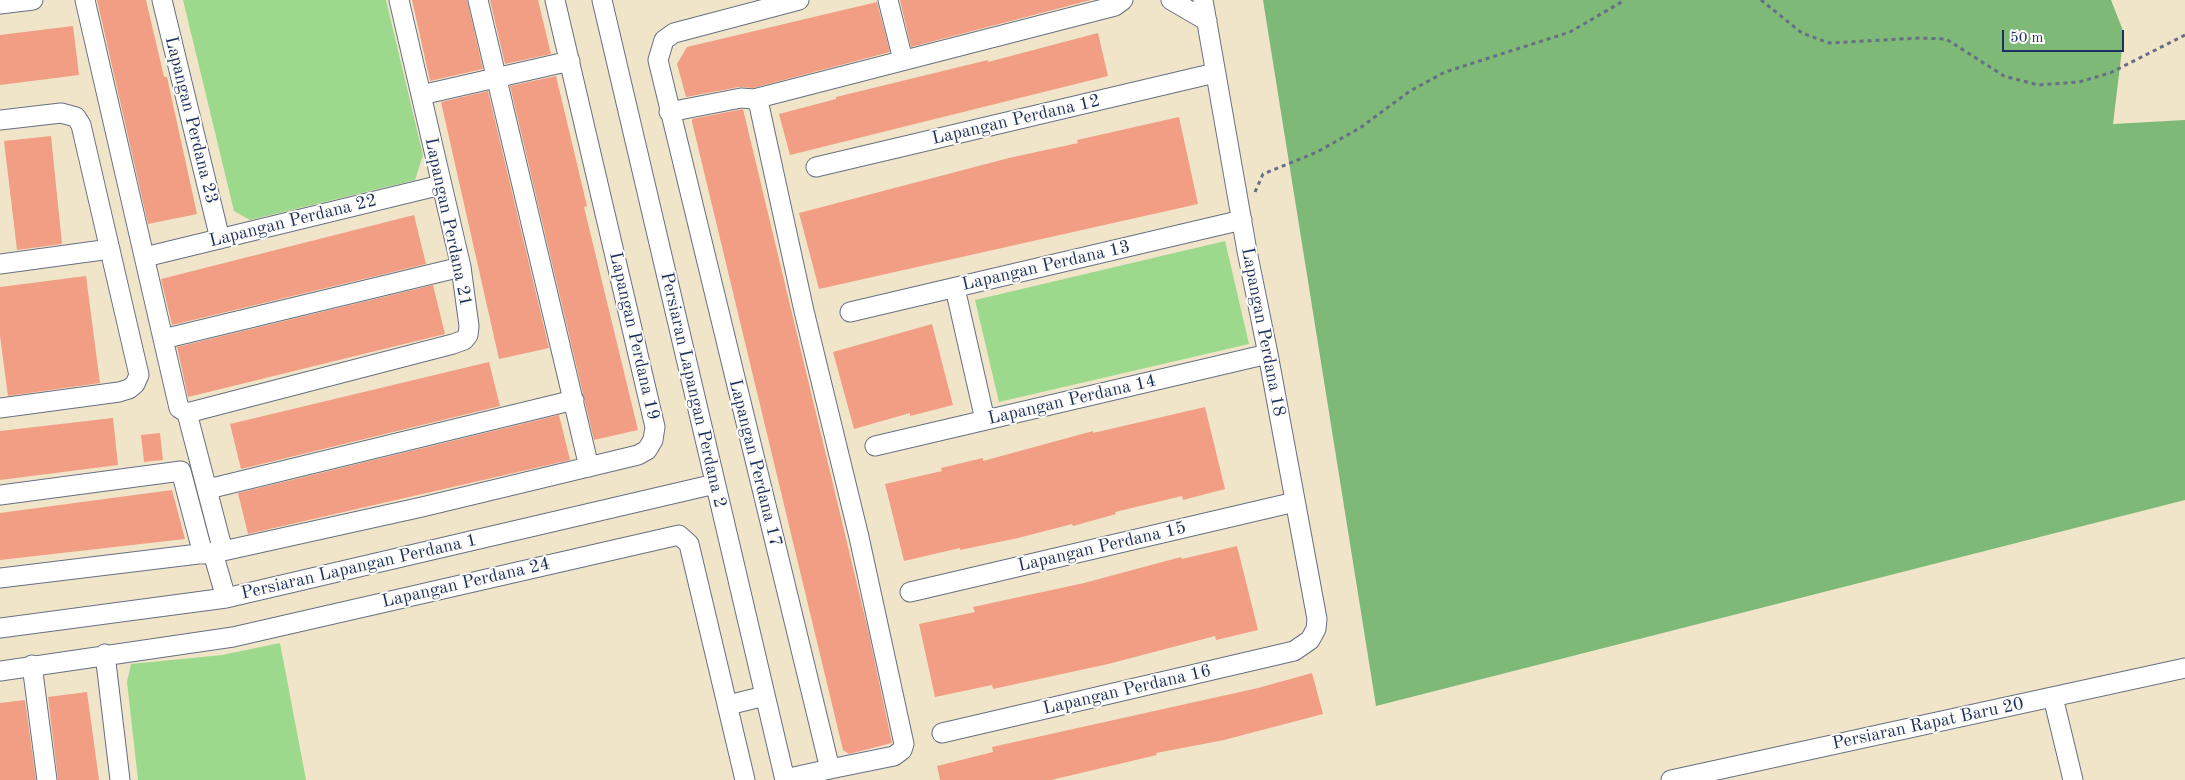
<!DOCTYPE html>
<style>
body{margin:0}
#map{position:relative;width:2185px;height:780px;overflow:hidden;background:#f0e5c9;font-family:"Old Standard TT",serif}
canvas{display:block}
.scale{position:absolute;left:2002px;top:30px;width:122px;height:22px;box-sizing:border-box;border:2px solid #1b2f5e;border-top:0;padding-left:6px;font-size:15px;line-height:18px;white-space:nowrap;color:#1b2f5e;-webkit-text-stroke:4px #fdfcf7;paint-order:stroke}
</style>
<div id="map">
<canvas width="2185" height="780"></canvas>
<div class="scale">50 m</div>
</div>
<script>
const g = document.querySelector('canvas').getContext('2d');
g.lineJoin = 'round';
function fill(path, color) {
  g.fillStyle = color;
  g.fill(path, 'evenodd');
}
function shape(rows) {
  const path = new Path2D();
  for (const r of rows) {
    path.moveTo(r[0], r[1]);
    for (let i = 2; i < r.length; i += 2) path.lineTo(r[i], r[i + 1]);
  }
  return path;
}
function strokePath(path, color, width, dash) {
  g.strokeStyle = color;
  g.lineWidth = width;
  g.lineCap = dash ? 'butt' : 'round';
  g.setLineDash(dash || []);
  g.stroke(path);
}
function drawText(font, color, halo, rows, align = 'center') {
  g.font = font + ' "Old Standard TT",serif';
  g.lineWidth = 4;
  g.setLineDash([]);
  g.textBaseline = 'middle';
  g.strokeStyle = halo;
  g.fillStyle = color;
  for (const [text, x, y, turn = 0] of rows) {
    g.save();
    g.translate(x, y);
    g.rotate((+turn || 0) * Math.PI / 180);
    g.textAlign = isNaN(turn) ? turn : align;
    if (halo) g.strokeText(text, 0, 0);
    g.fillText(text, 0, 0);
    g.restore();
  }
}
const green = shape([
 [183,0,386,0,423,155,415,180,250,220,234,211],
 [1225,241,1249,344,999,402,975,300],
 [280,643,306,780,138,780,127,682,131,664,222,655]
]);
const forest = shape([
 [1263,0,2111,0,2124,33,2113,124,2185,120,2185,500,1376,706]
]);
const building = shape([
 [97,0,146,0,164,77,167,77,197,214,148,224],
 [412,0,467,0,483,69,430,81],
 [490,0,538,0,551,54,505,64],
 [900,0,1091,0,911,47],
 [877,2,890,52,753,88,739,87,686,97,677,64,687,47],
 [73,26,79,75,0,85,0,35],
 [1098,33,1108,76,790,155,779,114,836,99,836,97,988,60,988,62],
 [556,76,587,206,584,207,638,430,594,440,510,86],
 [488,91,549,348,499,359,441,102],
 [743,109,868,630,892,743,849,754,843,750,692,122,692,119],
 [1179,117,1198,204,819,289,799,213,1009,158,1078,143,1077,140],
 [51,136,62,244,17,250,4,141],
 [414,215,426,264,172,325,161,279],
 [86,276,100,383,8,396,0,336,0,287],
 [433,285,445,334,188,397,177,347],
 [932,324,953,405,910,416,910,413,854,429,833,352],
 [489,362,500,406,241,469,230,424],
 [1205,407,1225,489,1183,500,1182,496,1115,512,1116,514,1073,526,1072,524,1018,538,960,550,960,548,904,561,885,484,942,471,941,468,983,458,983,461,1093,431,1093,433],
 [559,415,570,460,248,534,238,493],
 [113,418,118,465,0,480,0,431],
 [160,433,163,460,144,462,141,435],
 [172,490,185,539,0,560,0,513],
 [1237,546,1258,630,1216,640,1215,636,1108,664,993,689,992,685,935,697,919,624,975,612,973,607,1084,583,1181,557,1182,559],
 [1312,673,1323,714,1224,740,1156,753,1157,755,1051,780,940,780,937,766,993,752,992,747,1258,688],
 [87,692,99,780,58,780,48,697],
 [25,700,36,780,0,780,0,703]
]);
const path = shape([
 [1761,0,1802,33,1829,43,1919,38,1946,39,2004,76,2038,85,2079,82,2110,73,2185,35],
 [1255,192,1263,174,1317,152,1360,128,1410,91,1445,72,1570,32,1625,0]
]);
const minor = shape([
 [85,0,179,408,187,413],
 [162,0,220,239],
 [478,0,589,467],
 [602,0,785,780],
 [888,0,903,60],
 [1171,0,1207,21],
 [0,4,33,0],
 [421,95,570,61],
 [754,99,1115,6,1123,0],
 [669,112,741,98,754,99,759,105,804,311,859,537,904,744,902,750,894,756,830,769],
 [0,120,61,113,76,117,81,125,139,375,135,384,129,389,119,392,0,408],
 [816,167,1215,73],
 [145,257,441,185],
 [0,264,110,249],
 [955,288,985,420],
 [850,312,1242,220],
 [163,339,461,267],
 [187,413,453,344,464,340,468,335,469,326,461,267,399,0],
 [187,413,223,551],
 [875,446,1268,354],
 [208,489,574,400],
 [0,495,181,471,203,554],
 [213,553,226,598],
 [0,578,223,551,422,507,638,455,647,450,653,440,655,427,555,0],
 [910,592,1295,502],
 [0,628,226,598,715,484],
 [105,654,120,780],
 [32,665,47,780],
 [0,671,233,637,679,535,689,544,745,780],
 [2053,697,2073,780],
 [728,705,765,696],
 [942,733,1294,651,1310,640,1316,629,1317,619,1268,354,1247,251,1203,0],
 [785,779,830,769,658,60,664,40,674,33,799,0],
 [1671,780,2185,668]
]);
const streetNames = [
 ["Lapangan Perdana 23",191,120,76],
 ["Lapangan Perdana 12",1016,120,-13],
 ["Lapangan Perdana 22",293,221,-14],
 ["Lapangan Perdana 21",448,222,78],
 ["Lapangan Perdana 13",1046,266,-13],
 ["Lapangan Perdana 18",1263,332,79],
 ["Lapangan Perdana 19",634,336,77],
 ["Persiaran Lapangan Perdana 2",693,390,77],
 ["Lapangan Perdana 14",1072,400,-13],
 ["Lapangan Perdana 17",755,463,76],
 ["Lapangan Perdana 15",1102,547,-13],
 ["Persiaran Lapangan Perdana 1",359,567,-13],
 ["Lapangan Perdana 24",466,583,-13],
 ["Lapangan Perdana 16",1127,690,-13],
 ["Persiaran Rapat Baru 20",1928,724,-12]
];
fill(green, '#9dd98d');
fill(forest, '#7eb978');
fill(building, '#f29e84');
strokePath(minor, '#666f83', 21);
strokePath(path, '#666f83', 3, [4, 4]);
strokePath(minor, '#fff', 19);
drawText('18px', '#1b2f5e', '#fdfcf7', streetNames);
</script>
